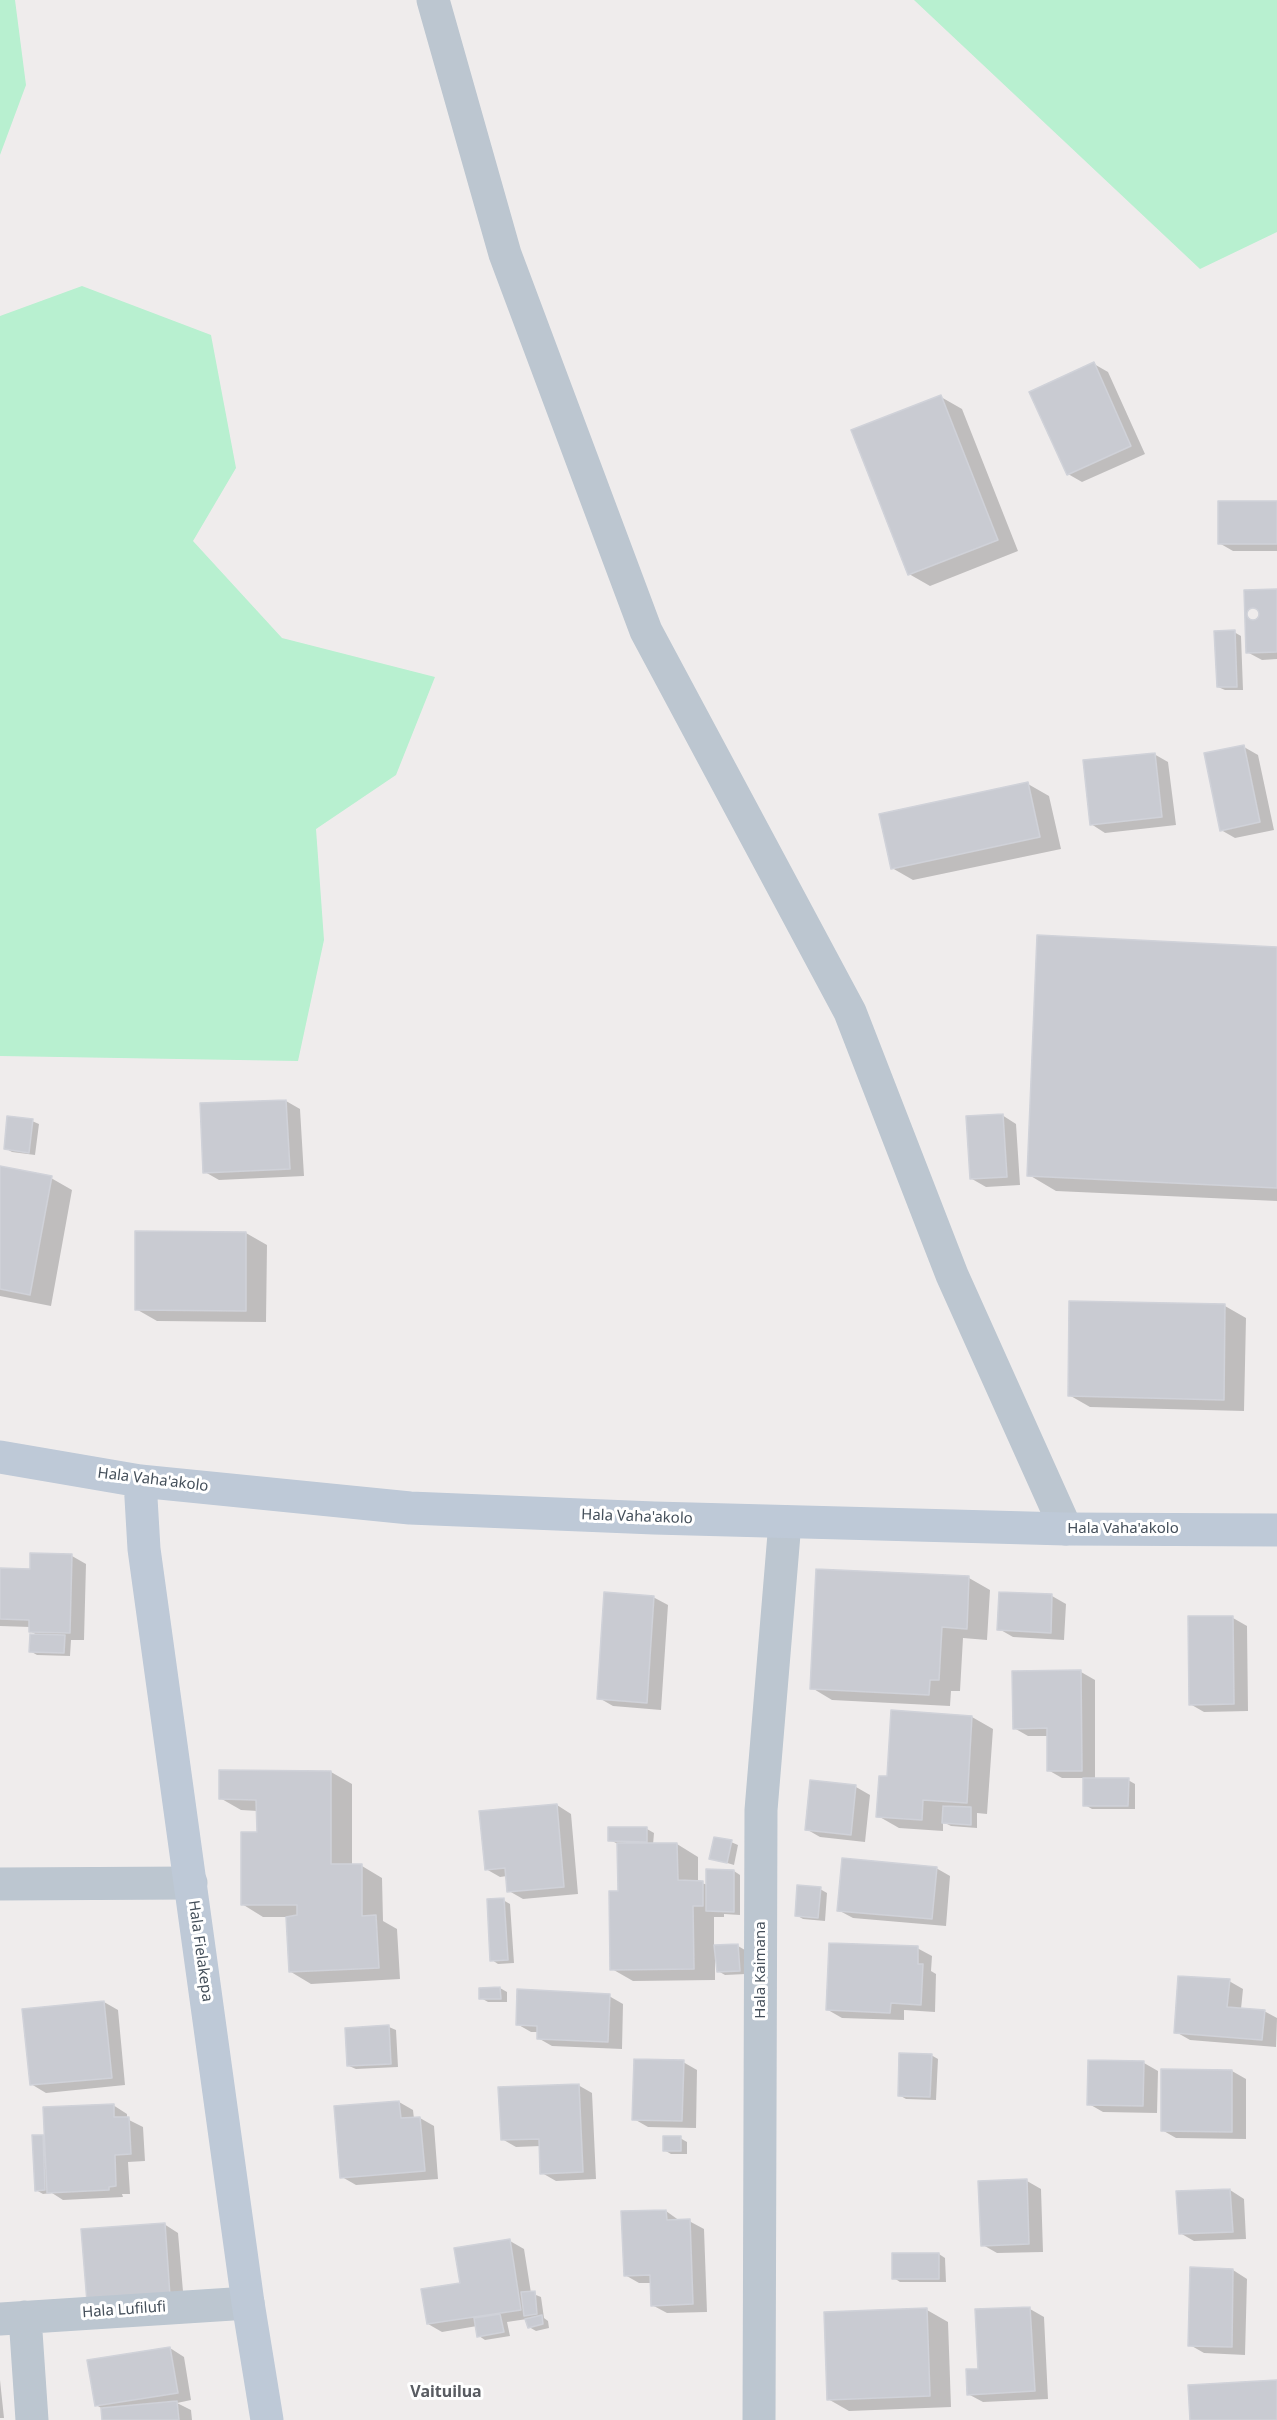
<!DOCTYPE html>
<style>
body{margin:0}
canvas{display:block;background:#efecec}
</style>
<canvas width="1277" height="2420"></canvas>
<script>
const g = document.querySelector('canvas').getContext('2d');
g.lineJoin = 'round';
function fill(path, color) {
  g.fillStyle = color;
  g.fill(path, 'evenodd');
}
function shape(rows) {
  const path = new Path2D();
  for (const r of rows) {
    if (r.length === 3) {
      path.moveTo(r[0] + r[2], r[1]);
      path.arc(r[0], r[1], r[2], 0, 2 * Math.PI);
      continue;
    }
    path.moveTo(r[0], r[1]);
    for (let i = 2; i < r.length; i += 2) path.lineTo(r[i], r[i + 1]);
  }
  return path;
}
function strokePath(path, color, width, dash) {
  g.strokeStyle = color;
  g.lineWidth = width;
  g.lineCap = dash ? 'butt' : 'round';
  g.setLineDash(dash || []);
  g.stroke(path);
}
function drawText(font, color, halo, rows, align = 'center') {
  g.font = font + ' "Noto Sans",sans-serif';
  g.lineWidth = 6;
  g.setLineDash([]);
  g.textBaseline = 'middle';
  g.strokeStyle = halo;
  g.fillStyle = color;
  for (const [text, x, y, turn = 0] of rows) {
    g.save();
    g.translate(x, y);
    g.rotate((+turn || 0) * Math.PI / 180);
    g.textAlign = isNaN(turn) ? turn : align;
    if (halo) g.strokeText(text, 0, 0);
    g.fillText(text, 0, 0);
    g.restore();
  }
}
const green = shape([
 [0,0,15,0,26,85,0,155],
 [914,0,1277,0,1277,232,1200,269],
 [82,286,211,335,236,468,193,541,282,638,435,677,396,775,316,829,324,940,298,1061,0,1056,0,316]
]);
const shadow = shape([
 [1094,364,1108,372,1145,454,1082,482,1068,474],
 [941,397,962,409,1018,551,930,586,909,574],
 [1277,503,1277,551,1233,551,1219,543],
 [1277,590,1277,659,1262,660,1247,652],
 [1234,632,1241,636,1243,690,1225,690,1218,687],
 [1244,747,1258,755,1274,830,1235,838,1221,830],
 [1154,754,1168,762,1176,825,1105,833,1091,824],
 [1028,784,1049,796,1061,849,913,880,892,868],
 [1277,948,1277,1201,1056,1191,1029,1175],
 [286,1101,300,1109,304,1176,219,1180,205,1172],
 [1002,1115,1016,1124,1020,1185,986,1187,972,1179],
 [32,1121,39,1124,35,1155,12,1152,5,1148],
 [0,1167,51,1178,72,1190,51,1306,0,1296],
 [246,1233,267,1245,266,1322,157,1321,136,1309],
 [1225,1306,1246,1318,1244,1411,1090,1407,1069,1395],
 [32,1555,72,1556,86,1564,84,1640,71,1640,70,1656,37,1655,30,1651,39,1636,30,1631,30,1627,0,1626,0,1569,32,1570],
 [969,1578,990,1590,987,1640,963,1638,960,1691,951,1691,950,1706,832,1700,812,1688],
 [1052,1596,1066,1604,1064,1640,1013,1637,999,1629],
 [653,1597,668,1605,661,1710,613,1706,599,1698],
 [1233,1618,1247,1626,1248,1711,1204,1712,1190,1704],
 [1081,1672,1095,1680,1095,1780,1128,1780,1135,1784,1135,1809,1092,1809,1085,1805,1084,1778,1062,1778,1048,1770,1048,1736,1028,1736,1014,1728],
 [972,1717,993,1729,987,1814,977,1813,977,1828,951,1826,943,1822,943,1831,899,1828,878,1816,888,1778],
 [331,1772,352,1784,352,1865,362,1866,382,1878,383,1921,397,1929,400,1979,311,1984,291,1972,287,1917,263,1917,242,1904,258,1834,258,1811,241,1810,220,1798],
 [856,1787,870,1795,865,1842,820,1837,806,1829],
 [557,1805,571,1814,578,1894,523,1899,509,1891,507,1876,500,1877,486,1869],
 [647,1829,654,1833,653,1845,677,1844,698,1857,698,1882,708,1885,734,1871,740,1875,740,1915,724,1914,724,1917,714,1917,714,1947,738,1946,745,1950,746,1974,725,1975,718,1971,717,1961,715,1961,715,1980,633,1981,612,1969,620,1893,618,1844,610,1840],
 [731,1842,738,1845,734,1865,711,1858],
 [936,1868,950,1876,946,1926,853,1918,838,1910],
 [820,1889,827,1893,825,1921,803,1919,796,1915],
 [503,1900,510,1904,514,1963,498,1964,492,1960],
 [917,1948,932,1956,931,1971,936,1974,935,2012,904,2010,904,2020,842,2018,828,2010],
 [1229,1981,1243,1989,1241,2009,1264,2011,1277,2018,1276,2047,1190,2040,1176,2032],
 [500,1988,507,1992,507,2002,488,2002,481,1998,481,1989],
 [609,1996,623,2004,622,2049,552,2046,538,2038,538,2032,531,2032,517,2024],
 [104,2002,118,2010,125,2085,46,2093,31,2084],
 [389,2027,396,2030,398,2067,356,2069,349,2066],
 [931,2055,938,2059,936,2100,906,2099,899,2095],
 [683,2062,697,2070,696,2128,648,2127,634,2119],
 [1144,2063,1158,2071,1157,2113,1103,2112,1089,2104],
 [1232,2071,1246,2079,1246,2139,1176,2138,1162,2130],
 [578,2085,592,2093,596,2179,556,2181,542,2173,541,2146,516,2147,502,2139],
 [399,2102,413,2110,414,2119,420,2118,434,2126,438,2179,356,2185,342,2177],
 [113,2105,127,2114,127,2119,143,2127,145,2161,128,2162,130,2194,122,2194,123,2197,63,2200,52,2193,43,2194,36,2190,43,2136,46,2138],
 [680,2138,687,2142,687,2154,671,2154,664,2150],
 [1027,2181,1041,2189,1043,2252,997,2253,983,2245,980,2182],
 [1230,2190,1244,2199,1246,2239,1194,2241,1180,2233],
 [666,2211,680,2221,689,2221,704,2229,707,2312,667,2313,652,2305,652,2283,639,2283,625,2275],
 [164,2224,178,2233,184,2303,102,2309],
 [510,2241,524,2249,531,2293,541,2297,544,2318,548,2321,549,2328,536,2331,529,2327,527,2319,507,2322,510,2336,485,2340,479,2336,477,2326,442,2332,428,2324,461,2284],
 [939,2254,945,2258,946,2282,900,2282,894,2278],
 [1233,2270,1247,2279,1245,2355,1204,2353,1190,2345],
 [1030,2309,1044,2317,1048,2399,983,2402,968,2394,980,2370],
 [927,2310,948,2322,951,2407,849,2411,828,2399],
 [170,2348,184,2357,191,2400,177,2403,191,2410,192,2420,104,2420,103,2409,96,2405],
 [0,2380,4,2418,0,2418]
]);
const building = shape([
 [1094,362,1131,446,1067,475,1029,392,1094,362],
 [941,395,998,540,908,575,851,430,941,395],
 [1218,501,1277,501,1277,544,1218,544,1218,501],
 [1277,589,1277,652,1246,653,1244,590,1277,589],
 [1253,614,6],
 [1235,630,1237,687,1217,687,1214,631,1235,630],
 [1244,745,1260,822,1220,831,1204,753,1244,745],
 [1155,753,1162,817,1090,825,1083,760,1155,753],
 [1028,782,1040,837,891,869,879,814,1028,782],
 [1037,935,1277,947,1277,1188,1027,1176,1037,935],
 [286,1100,290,1169,203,1173,200,1103,286,1100],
 [1003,1114,1007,1177,970,1179,966,1116,1003,1114],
 [7,1116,33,1119,29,1153,4,1149,7,1116],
 [0,1166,52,1176,30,1295,0,1289,0,1166],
 [135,1231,246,1232,246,1311,135,1310,135,1231],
 [1069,1301,1225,1304,1224,1400,1068,1396,1069,1301],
 [30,1553,72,1554,70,1633,29,1632,29,1620,0,1619,0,1568,30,1569,30,1553],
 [816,1569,969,1576,967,1629,942,1627,939,1680,930,1680,929,1695,810,1689,816,1569],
 [604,1592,654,1596,647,1703,597,1699,604,1592],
 [999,1592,1052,1594,1051,1633,997,1630,999,1592],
 [1188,1616,1233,1616,1234,1704,1189,1705,1188,1616],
 [30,1634,65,1635,64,1653,29,1652,30,1634],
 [1081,1670,1082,1771,1047,1771,1047,1728,1013,1729,1012,1671,1081,1670],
 [891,1710,972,1716,967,1803,923,1800,922,1820,876,1817,879,1776,887,1776,891,1710],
 [219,1770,331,1771,331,1864,362,1864,362,1916,376,1915,379,1968,289,1972,286,1917,297,1915,297,1905,241,1905,241,1832,257,1832,256,1800,219,1799,219,1770],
 [1083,1778,1129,1778,1128,1806,1083,1806,1083,1778],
 [810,1780,856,1785,851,1835,805,1830,810,1780],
 [557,1804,564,1887,507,1892,505,1868,485,1870,479,1811,557,1804],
 [943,1806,971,1807,971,1825,942,1823,943,1806],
 [608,1827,647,1827,647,1842,608,1841,608,1827],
 [714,1837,732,1840,727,1863,709,1859,714,1837],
 [617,1843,677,1843,678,1880,703,1881,703,1906,693,1906,694,1969,610,1970,609,1891,618,1891,617,1843],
 [842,1858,937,1867,932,1919,837,1911,842,1858],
 [706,1869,734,1870,734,1912,706,1911,706,1869],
 [797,1885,821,1887,818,1918,795,1916,797,1885],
 [504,1898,508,1960,490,1961,487,1899,504,1898],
 [829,1943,918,1946,918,1964,923,1964,921,2005,891,2003,890,2013,826,2010,829,1943],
 [738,1944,740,1971,717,1972,714,1945,738,1944],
 [1178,1976,1230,1979,1227,2007,1265,2010,1262,2040,1174,2033,1178,1976],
 [500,1987,501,1999,479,1999,479,1988,500,1987],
 [517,1989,610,1994,608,2042,537,2039,537,2026,516,2025,517,1989],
 [104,2001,112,2078,30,2085,22,2009,104,2001],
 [389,2025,391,2064,347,2066,345,2028,389,2025],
 [899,2053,932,2054,930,2097,898,2096,899,2053],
 [634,2059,684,2060,682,2121,632,2120,634,2059],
 [1088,2060,1144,2061,1143,2106,1087,2105,1088,2060],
 [1161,2069,1232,2070,1232,2132,1161,2131,1161,2069],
 [579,2084,583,2172,540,2174,539,2139,501,2140,498,2087,579,2084],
 [399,2101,401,2118,420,2117,425,2171,340,2178,334,2106,399,2101],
 [114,2104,114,2117,129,2117,131,2154,115,2155,116,2186,109,2187,109,2190,47,2193,43,2107,114,2104],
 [32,2135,43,2135,45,2190,35,2191,32,2135],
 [663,2136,681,2136,681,2151,663,2151,663,2136],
 [1027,2179,1029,2244,981,2246,978,2181,1027,2179],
 [1230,2189,1233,2232,1179,2234,1176,2191,1230,2189],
 [666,2210,667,2220,690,2219,693,2304,651,2306,650,2275,624,2276,621,2211,666,2210],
 [165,2223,170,2296,87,2302,81,2229,165,2223],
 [510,2239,521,2310,427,2324,421,2289,460,2283,454,2248,510,2239],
 [892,2253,939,2253,939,2279,892,2279,892,2253],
 [1190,2267,1233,2269,1232,2347,1188,2346,1190,2267],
 [535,2291,537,2314,524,2316,521,2292,535,2291],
 [1030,2307,1035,2391,967,2395,966,2369,978,2369,975,2309,1030,2307],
 [927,2308,930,2396,827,2400,824,2312,927,2308],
 [500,2314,504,2332,477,2337,474,2318,500,2314],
 [542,2315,543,2324,528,2328,525,2319,542,2315],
 [170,2347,178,2393,95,2406,87,2360,170,2347],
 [1277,2380,1277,2420,1190,2420,1188,2385,1277,2380],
 [177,2401,179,2420,102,2420,101,2408,177,2401]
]);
const street = shape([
 [433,0,505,254,646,631,850,1012,952,1275,1066,1529],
 [0,1884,191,1883],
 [25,2317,32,2420],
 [0,2319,248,2303],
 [759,2420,761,1810,785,1522]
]);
const secondary = shape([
 [0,1457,140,1481,410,1508,654,1518,1066,1529,1277,1530],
 [140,1481,144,1549,248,2303,267,2420]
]);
const streetNames = [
 ["Hala Vaha'akolo",153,1480,7],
 ["Hala Vaha'akolo",637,1517,2],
 ["Hala Vaha'akolo",1123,1529],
 ["Hala Fielakepa",200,1951,82],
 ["Hala Kaimana",761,1970,-90],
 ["Hala Lufilufi",124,2310,-4]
];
const neighbourhoodNames = [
 ["Vaituilua",446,2392]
];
fill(green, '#b8f0d0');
fill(shadow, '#0003');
fill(building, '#c9cbd2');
strokePath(building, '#d0d2d9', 1.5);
strokePath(street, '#bcc6d0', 33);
strokePath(secondary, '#bec9d7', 33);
drawText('15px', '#444f5a', '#fff', streetNames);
drawText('bold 16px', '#595c62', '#fff', neighbourhoodNames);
</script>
